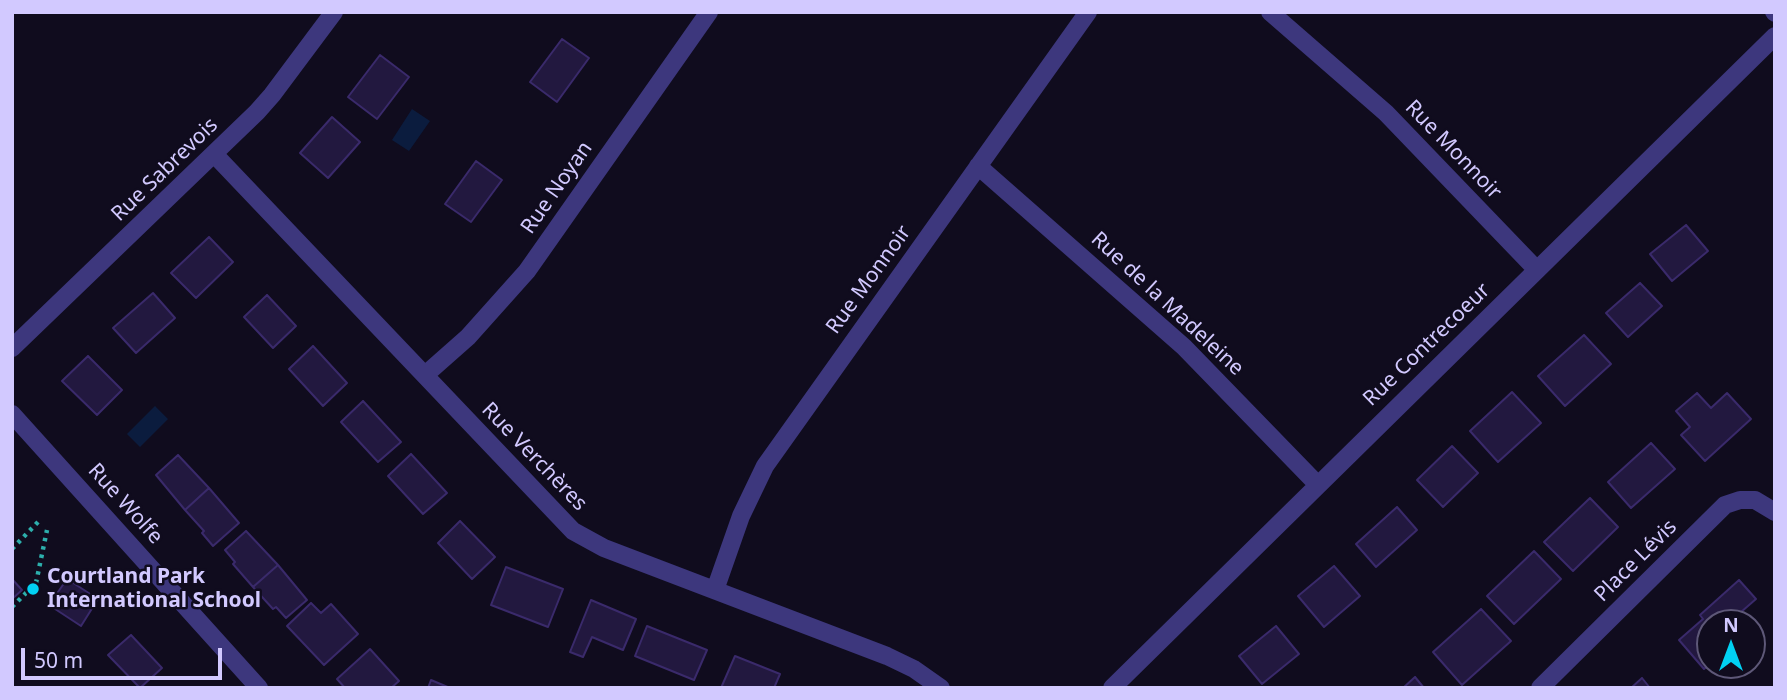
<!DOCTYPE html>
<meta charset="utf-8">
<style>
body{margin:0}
#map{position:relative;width:1787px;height:700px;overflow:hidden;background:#100c1e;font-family:"Noto Sans",sans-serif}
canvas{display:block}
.frame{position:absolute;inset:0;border:14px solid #d2c9ff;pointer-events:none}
.north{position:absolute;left:1696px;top:609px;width:70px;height:70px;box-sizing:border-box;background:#100c1e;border:2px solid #5e5878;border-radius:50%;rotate:0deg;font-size:19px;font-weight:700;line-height:28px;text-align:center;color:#d2c9ff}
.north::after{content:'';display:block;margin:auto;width:24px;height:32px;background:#01d1f3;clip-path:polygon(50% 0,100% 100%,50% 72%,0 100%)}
.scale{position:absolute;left:21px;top:648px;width:201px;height:32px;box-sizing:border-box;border:4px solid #d2c9ff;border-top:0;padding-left:9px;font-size:21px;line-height:24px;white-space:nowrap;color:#d2c9ff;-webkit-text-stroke:5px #100c1e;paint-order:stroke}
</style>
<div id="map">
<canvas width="1787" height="700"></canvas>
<div class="frame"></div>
<div class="north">N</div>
<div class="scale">50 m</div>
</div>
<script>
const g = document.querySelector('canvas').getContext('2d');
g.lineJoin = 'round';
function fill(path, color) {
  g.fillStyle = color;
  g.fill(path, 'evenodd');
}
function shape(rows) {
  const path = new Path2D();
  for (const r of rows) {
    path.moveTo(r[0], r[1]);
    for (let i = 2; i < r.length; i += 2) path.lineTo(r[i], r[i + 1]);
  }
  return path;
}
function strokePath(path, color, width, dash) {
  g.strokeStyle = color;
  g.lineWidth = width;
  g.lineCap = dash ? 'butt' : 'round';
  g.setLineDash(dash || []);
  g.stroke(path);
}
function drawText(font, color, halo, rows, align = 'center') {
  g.font = font + ' "Noto Sans",sans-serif';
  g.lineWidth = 5;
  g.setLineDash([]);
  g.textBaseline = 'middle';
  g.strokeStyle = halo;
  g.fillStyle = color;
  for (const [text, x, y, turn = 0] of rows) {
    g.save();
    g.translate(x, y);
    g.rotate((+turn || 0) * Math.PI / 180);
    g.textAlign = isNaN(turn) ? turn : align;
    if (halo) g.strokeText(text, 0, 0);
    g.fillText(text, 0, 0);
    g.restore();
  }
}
const water = shape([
 [412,109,430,121,409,151,392,140],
 [155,406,168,419,140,447,127,434]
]);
const building = shape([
 [562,39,589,58,557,102,530,82,562,39],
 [380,55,409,77,377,119,348,97,380,55],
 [332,117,360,142,328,178,300,153,332,117],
 [476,161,502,180,471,222,445,204,476,161],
 [1686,225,1708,251,1672,281,1650,254,1686,225],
 [209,237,233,262,196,298,171,273,209,237],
 [1640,283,1662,306,1628,337,1606,313,1640,283],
 [153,293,175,318,136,353,113,328,153,293],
 [267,295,296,326,273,348,244,317,267,295],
 [1584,335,1611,364,1565,406,1538,376,1584,335],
 [313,346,347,383,323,406,289,369,313,346],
 [88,356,122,390,97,415,62,381,88,356],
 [1512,392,1541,423,1498,462,1470,431,1512,392],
 [1697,393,1711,408,1727,393,1751,419,1705,461,1681,435,1690,427,1676,411,1697,393],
 [363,401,401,442,378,462,341,422,363,401],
 [1651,443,1675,469,1631,508,1608,482,1651,443],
 [1452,446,1478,473,1443,507,1417,480,1452,446],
 [411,454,447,493,423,514,388,476,411,454],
 [178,455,209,488,185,510,156,475,178,455],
 [209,488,239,523,213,546,202,533,204,531,185,510,209,488],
 [1590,498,1618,527,1573,571,1544,542,1590,498],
 [1397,507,1417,530,1376,567,1356,544,1397,507],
 [460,521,495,557,472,579,438,543,460,521],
 [246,531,278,565,253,587,233,564,235,562,225,550,246,531],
 [1534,551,1561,579,1514,624,1487,596,1534,551],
 [278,565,307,600,286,618,276,607,273,609,253,587,278,565],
 [1334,566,1360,596,1324,627,1298,596,1334,566],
 [506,567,563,589,548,627,491,605,506,567],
 [12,579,22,590,12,599,12,579],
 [67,579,98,599,81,626,49,605,67,579],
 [1739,580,1756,599,1733,619,1736,623,1710,623,1710,664,1704,669,1679,640,1703,619,1700,615,1739,580],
 [591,600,636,619,623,650,592,637,583,657,570,652,591,600],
 [311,603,321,613,331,604,358,634,324,665,287,626,311,603],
 [1481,609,1511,641,1462,685,1433,652,1481,609],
 [647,626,707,650,694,680,635,656,647,626],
 [1276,626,1299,654,1262,684,1239,656,1276,626],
 [131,635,162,668,140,688,108,655,131,635],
 [370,649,399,681,391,688,345,688,337,679,370,649],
 [735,656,780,674,774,688,721,688,735,656],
 [1415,677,1424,688,1403,688,1415,677],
 [1642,678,1650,688,1631,688,1642,678],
 [431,680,450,688,428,688,431,680]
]);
const path = shape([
 [12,549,38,522],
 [12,607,36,583,47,530]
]);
const minor = shape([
 [1270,12,1386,113,1536,269],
 [1774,12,1775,13],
 [215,155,573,531,604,548,887,656,914,669,941,688],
 [978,166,1184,347,1317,484],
 [12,348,257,112,272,95,334,12],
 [425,375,468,337,527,271,709,12],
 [12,414,259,688],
 [715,590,741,516,765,466,1088,12],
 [1112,688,1775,36],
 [1540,688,1725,505,1740,500,1755,500,1775,512]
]);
const markers = [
 [33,589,7,"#01d1f3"]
];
const streetNames = [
 ["Rue Monnoir",1453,150,46],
 ["Rue Sabrevois",165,170,-44],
 ["Rue Noyan",557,188,-55],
 ["Rue Monnoir",869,280,-54],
 ["Rue de la Madeleine",1167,304,43],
 ["Rue Contrecoeur",1427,345,-44],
 ["Rue Verchères",534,457,46],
 ["Rue Wolfe",125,504,48],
 ["Place Lévis",1636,561,-45]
];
const poiNames = [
 ["Courtland Park",47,577],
 ["International School",47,601]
];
fill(water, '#0b1c3e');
fill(building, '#22183f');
strokePath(building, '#3a2a6b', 2);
strokePath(path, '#2dafac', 4.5, [3.5, 5]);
strokePath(minor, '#3d377d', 18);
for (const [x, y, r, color] of markers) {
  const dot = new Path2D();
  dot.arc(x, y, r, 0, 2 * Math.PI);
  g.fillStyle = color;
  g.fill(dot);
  strokePath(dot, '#100c1e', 2.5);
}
drawText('21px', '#d2c9ff', '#100c1e', streetNames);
drawText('bold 21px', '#d2c9ff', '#100c1e', poiNames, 'left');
</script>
